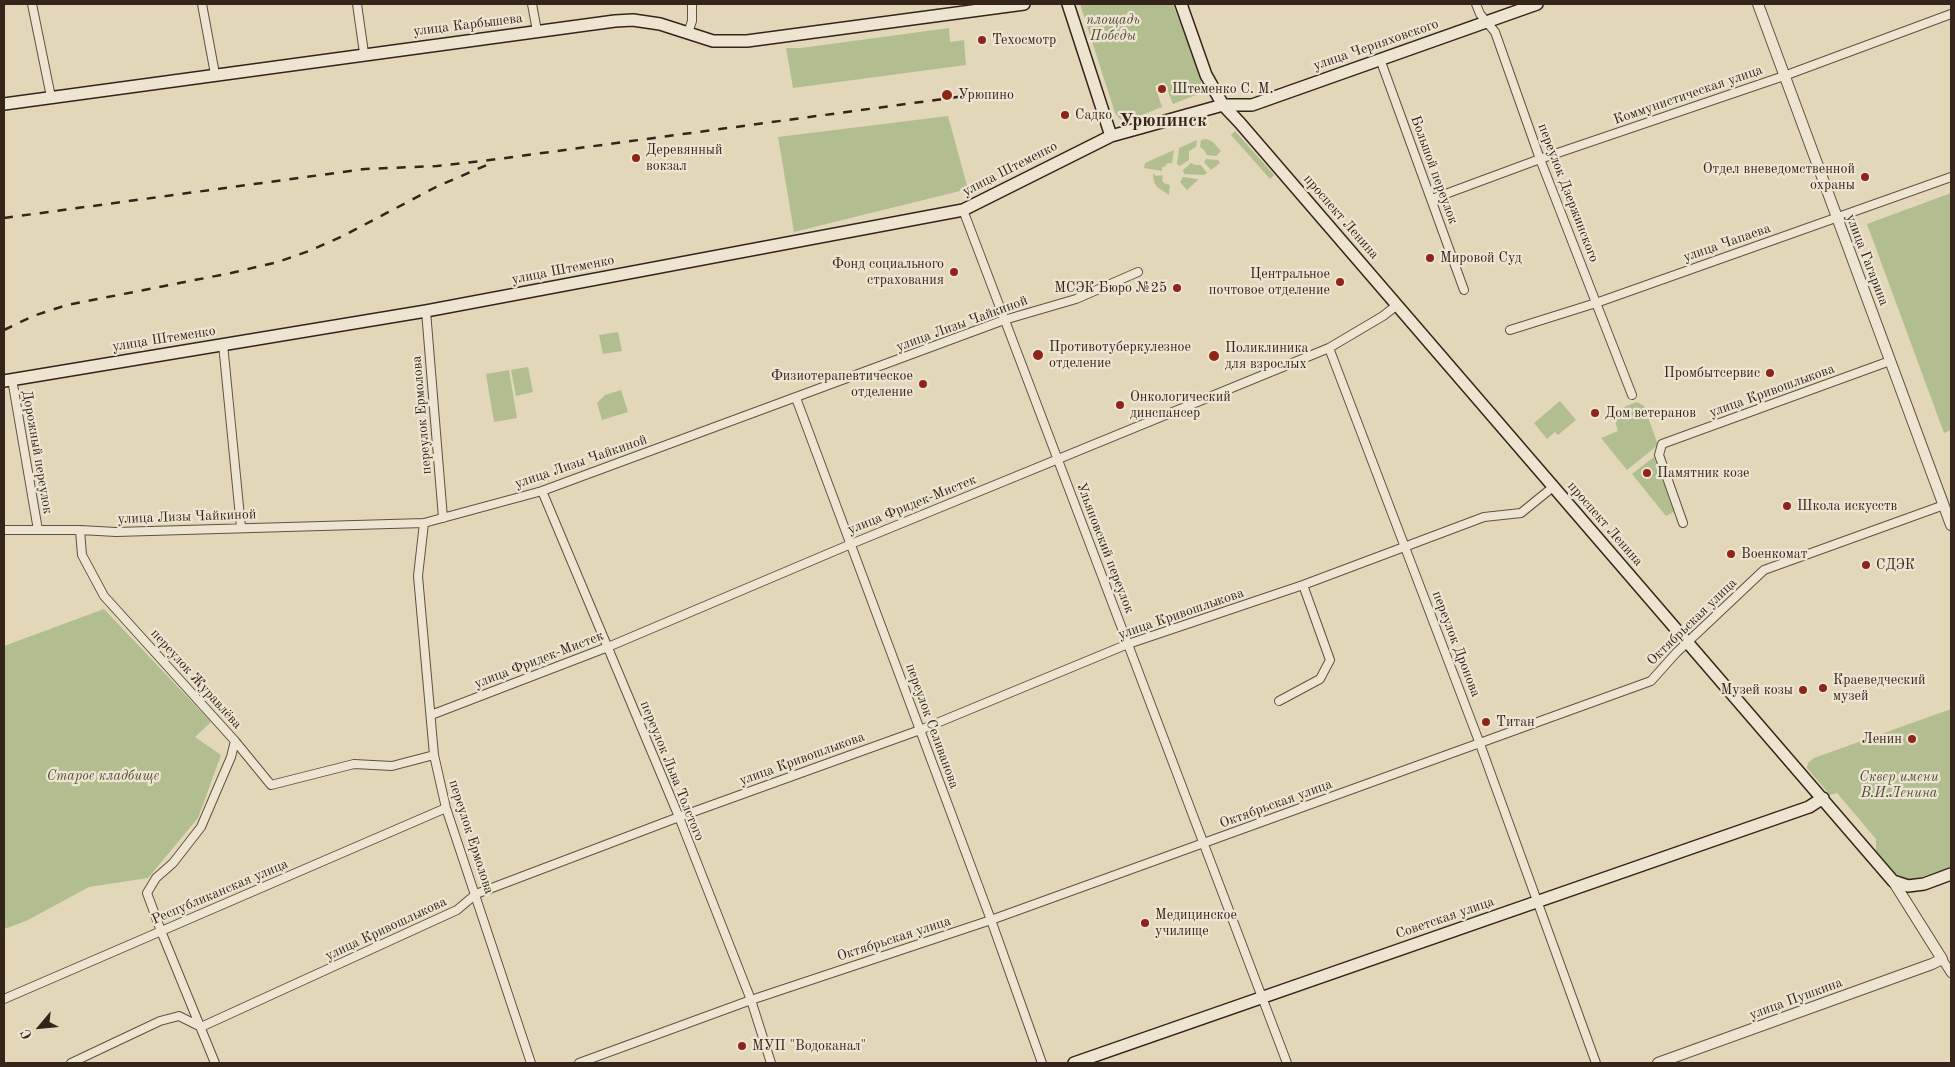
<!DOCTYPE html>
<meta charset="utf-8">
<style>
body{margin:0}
#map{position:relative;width:1955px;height:1067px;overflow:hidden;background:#e3d7ba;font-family:"Old Standard TT",serif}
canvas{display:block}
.frame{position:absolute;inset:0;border:5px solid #35241a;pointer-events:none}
.north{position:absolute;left:15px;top:1002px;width:50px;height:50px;-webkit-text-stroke:4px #ede5d2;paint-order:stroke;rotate:242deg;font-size:14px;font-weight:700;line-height:20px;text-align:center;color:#35241a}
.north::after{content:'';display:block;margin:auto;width:18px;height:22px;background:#35241a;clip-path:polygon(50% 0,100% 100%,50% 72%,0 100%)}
</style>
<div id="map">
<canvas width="1955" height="1067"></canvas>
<div class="frame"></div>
<div class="north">С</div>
</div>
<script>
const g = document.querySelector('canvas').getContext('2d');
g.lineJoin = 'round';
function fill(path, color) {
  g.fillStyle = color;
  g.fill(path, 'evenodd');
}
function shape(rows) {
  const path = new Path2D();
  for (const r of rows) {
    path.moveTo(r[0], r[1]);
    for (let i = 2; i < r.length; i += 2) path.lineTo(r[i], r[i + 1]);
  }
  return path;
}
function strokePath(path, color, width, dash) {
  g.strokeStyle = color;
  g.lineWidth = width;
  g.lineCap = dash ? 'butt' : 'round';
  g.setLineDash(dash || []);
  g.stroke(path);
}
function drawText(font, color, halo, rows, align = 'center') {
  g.font = font + ' "Old Standard TT",serif';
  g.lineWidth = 4.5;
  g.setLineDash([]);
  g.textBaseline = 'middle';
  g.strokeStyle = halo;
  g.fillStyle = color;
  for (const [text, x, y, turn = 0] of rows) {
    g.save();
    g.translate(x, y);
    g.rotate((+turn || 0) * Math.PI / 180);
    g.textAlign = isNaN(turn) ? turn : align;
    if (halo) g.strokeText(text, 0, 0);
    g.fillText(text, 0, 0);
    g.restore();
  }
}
const green = shape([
 [1080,4,1173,4,1201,78,1201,84,1196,95,1173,104,1164,82,1155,86,1162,107,1127,121,1120,119,1115,113],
 [949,28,950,42,964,40,966,65,793,88,786,48,801,48],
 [948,116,968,189,794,232,778,137],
 [1235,131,1274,175,1270,179,1231,135],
 [1207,139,1213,142,1221,151,1216,156,1207,155,1204,150,1200,147,1201,140],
 [1197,140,1196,147,1189,151,1189,160,1180,166,1177,164,1179,148],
 [1174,150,1172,163,1168,163,1164,167,1162,167,1162,171,1144,168,1145,163],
 [1206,159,1218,160,1220,163,1211,170,1204,162],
 [1191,163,1195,165,1201,165,1207,173,1204,175,1184,174,1183,170],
 [1153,173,1156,176,1163,175,1162,180,1164,183,1170,185,1169,195,1157,187,1154,182],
 [1183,177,1197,179,1198,180,1187,190,1180,182],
 [1951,193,1951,430,1944,433,1867,224],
 [618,332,622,351,603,354,599,335],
 [528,367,533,392,516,396,511,370],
 [509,370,517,418,494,422,486,374],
 [621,390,628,412,602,420,597,403,605,395],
 [1560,401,1576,420,1558,435,1555,432,1547,439,1534,423],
 [1637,402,1644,406,1658,445,1627,470,1601,438,1618,431,1615,421,1624,407],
 [1654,457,1674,512,1666,516,1632,474],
 [104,609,211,722,195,737,221,755,198,818,148,878,89,887,26,921,4,929,4,646],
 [1951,709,1951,867,1912,880,1906,879,1896,874,1876,851,1876,839,1837,793,1830,795,1807,768,1808,763,1814,758]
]);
const minor = shape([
 [32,4,51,97],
 [202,4,215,74],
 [357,4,364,53],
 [532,4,537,31],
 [1476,4,1480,14,1495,32,1540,159,1632,395],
 [688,33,692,21,692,4],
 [1380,59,1464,290],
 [1432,199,1540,159,1784,76,1951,14],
 [963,210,1287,1063],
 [426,311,443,518],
 [1510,330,1596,303,1951,177],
 [223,344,241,527],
 [1329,348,1480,744,1596,1063],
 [12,379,38,530],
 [796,398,991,920,1042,1063],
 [542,491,679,817,751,1000,771,1063],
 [424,523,418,576,434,755,446,808,531,1063],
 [1683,523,1659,455,1662,444,1890,361],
 [4,530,80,530,116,532,424,523,542,491,1004,320,1076,299,1138,272],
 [80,530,82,555,104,596,235,741,231,757,201,827,173,863,156,878,147,893,161,931,215,1063],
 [1279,701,1320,679,1330,660,1303,585],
 [431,715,608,647,851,544,1329,348,1383,316,1397,305],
 [235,741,271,785,354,764,392,766,434,755],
 [1942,959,1951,973],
 [4,999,446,808],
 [71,1063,160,1021,179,1016,201,1027,457,910,476,894,679,817,920,730,1128,644,1303,585,1484,517,1521,513,1553,487],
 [579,1063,751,1000,991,920,1651,681,1676,653,1764,570,1944,505]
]);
const tertiary = shape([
 [1758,4,1951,525],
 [1658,1063,1932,964,1942,959,1893,881]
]);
const secondary = shape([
 [1068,4,1111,136],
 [1181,4,1206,75,1223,105,1240,123,1893,881,1908,886,1924,884,1951,874],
 [4,104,615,21,633,20,660,24,713,41,747,41,1024,4],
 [4,381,426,311,963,210,1111,136,1223,105,1252,105,1537,4],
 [1074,1063,1809,807,1823,798]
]);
const rail = shape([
 [4,218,365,169,437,166,483,161,995,92],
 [4,330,33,316,67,305,231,273,278,262,309,251,343,236,436,187,489,164]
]);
const markers = [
 [982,40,5,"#8f2418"],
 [1162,89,5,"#8f2418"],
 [947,95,6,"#8f2418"],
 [1065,115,5,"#8f2418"],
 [636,158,5,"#8f2418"],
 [1865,177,5,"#8f2418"],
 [1430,258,5,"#8f2418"],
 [954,272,5,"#8f2418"],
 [1340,282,5,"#8f2418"],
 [1177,288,5,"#8f2418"],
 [1038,355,6,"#8f2418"],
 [1214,356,6,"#8f2418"],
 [1770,373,5,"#8f2418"],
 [923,384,5,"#8f2418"],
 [1120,405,5,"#8f2418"],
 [1595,413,5,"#8f2418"],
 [1647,473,5,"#8f2418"],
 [1787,506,5,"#8f2418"],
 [1731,554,5,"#8f2418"],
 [1866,565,5,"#8f2418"],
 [1823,688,5,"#8f2418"],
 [1803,690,5,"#8f2418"],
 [1486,722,5,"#8f2418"],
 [1912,739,5,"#8f2418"],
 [1145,923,5,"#8f2418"],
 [742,1046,5,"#8f2418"]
];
const parkNames = [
 ["площадь",1113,20],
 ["Победы",1113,36],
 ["Старое кладбище",103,776],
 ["Сквер имени",1899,777],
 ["В.И.Ленина",1899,793]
];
const streetNames = [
 ["улица Карбышева",468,25,-7],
 ["улица Черняховского",1376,45,-19],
 ["Коммунистическая улица",1688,95,-19],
 ["улица Штеменко",1010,169,-27],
 ["Большой переулок",1434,170,70],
 ["переулок Дзержинского",1568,193,69],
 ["проспект Ленина",1341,217,49],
 ["улица Чапаева",1727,243,-19],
 ["улица Гагарина",1867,260,69],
 ["улица Штеменко",563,270,-11],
 ["улица Лизы Чайкиной",962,324,-20],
 ["улица Штеменко",164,339,-9],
 ["улица Кривошлыкова",1772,391,-20],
 ["переулок Ермолова",422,415,-95],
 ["Дорожный переулок",37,452,80],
 ["улица Лизы Чайкиной",581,462,-19],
 ["улица Фридек-Мистек",912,505,-22],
 ["улица Лизы Чайкиной",187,517,-2],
 ["проспект Ленина",1605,524,49],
 ["Ульяновский переулок",1105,548,69],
 ["улица Кривошлыкова",1181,614,-19],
 ["Октябрьская улица",1692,622,-44],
 ["переулок Дронова",1456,644,69],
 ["улица Фридек-Мистек",539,660,-21],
 ["переулок Журавлёва",196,679,48],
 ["переулок Селиванова",932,726,70],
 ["улица Кривошлыкова",802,759,-20],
 ["переулок Льва Толстого",672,771,68],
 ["Октябрьская улица",1276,804,-20],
 ["переулок Ермолова",471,837,72],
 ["Республиканская улица",220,892,-23],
 ["Советская улица",1445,918,-19],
 ["улица Кривошлыкова",386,929,-25],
 ["Октябрьская улица",894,939,-18],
 ["улица Пушкина",1796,999,-20]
];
const poiNames = [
 ["Техосмотр",992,40],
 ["Штеменко С. М.",1172,89],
 ["Урюпино",958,95],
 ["Садко",1075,115],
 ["Деревянный",646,150],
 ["вокзал",646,166],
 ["Отдел вневедомственной",1855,169,"right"],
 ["охраны",1855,185,"right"],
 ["Мировой Суд",1440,258],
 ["Фонд социального",944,264,"right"],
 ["страхования",944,280,"right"],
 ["Центральное",1330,274,"right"],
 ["почтовое отделение",1330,290,"right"],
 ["МСЭК Бюро №25",1167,288,"right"],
 ["Противотуберкулезное",1049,347],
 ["отделение",1049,363],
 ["Поликлиника",1225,348],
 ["для взрослых",1225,364],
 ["Промбытсервис",1760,373,"right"],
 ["Физиотерапевтическое",913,376,"right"],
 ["отделение",913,392,"right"],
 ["Онкологический",1130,397],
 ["динспансер",1130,413],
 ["Дом ветеранов",1605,413],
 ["Памятник козе",1657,473],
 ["Школа искусств",1797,506],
 ["Военкомат",1741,554],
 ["СДЭК",1876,565],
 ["Краеведческий",1833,680],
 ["музей",1833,696],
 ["Музей козы",1793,690,"right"],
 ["Титан",1496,722],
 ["Ленин",1902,739,"right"],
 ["Медицинское",1155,915],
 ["училище",1155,931],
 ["МУП \"Водоканал\"",752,1046]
];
const districtNames = [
 ["Урюпинск",1163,121]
];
fill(green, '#b3be90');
strokePath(minor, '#605142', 10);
strokePath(tertiary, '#605142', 12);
strokePath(secondary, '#35241a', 14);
strokePath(minor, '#ede5d2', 8);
strokePath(tertiary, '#ede5d2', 10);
strokePath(secondary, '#ede5d2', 11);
strokePath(rail, '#35241a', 2.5, [9, 9]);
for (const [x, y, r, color] of markers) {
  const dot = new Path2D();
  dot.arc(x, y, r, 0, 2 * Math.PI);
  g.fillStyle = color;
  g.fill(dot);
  strokePath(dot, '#ede5d2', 2);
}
drawText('italic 14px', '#544a38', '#ede5d2', parkNames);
drawText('14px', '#35241a', '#ede5d2', streetNames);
drawText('14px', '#35241a', '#ede5d2', poiNames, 'left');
drawText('bold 19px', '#35241a', '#ede5d2', districtNames);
</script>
